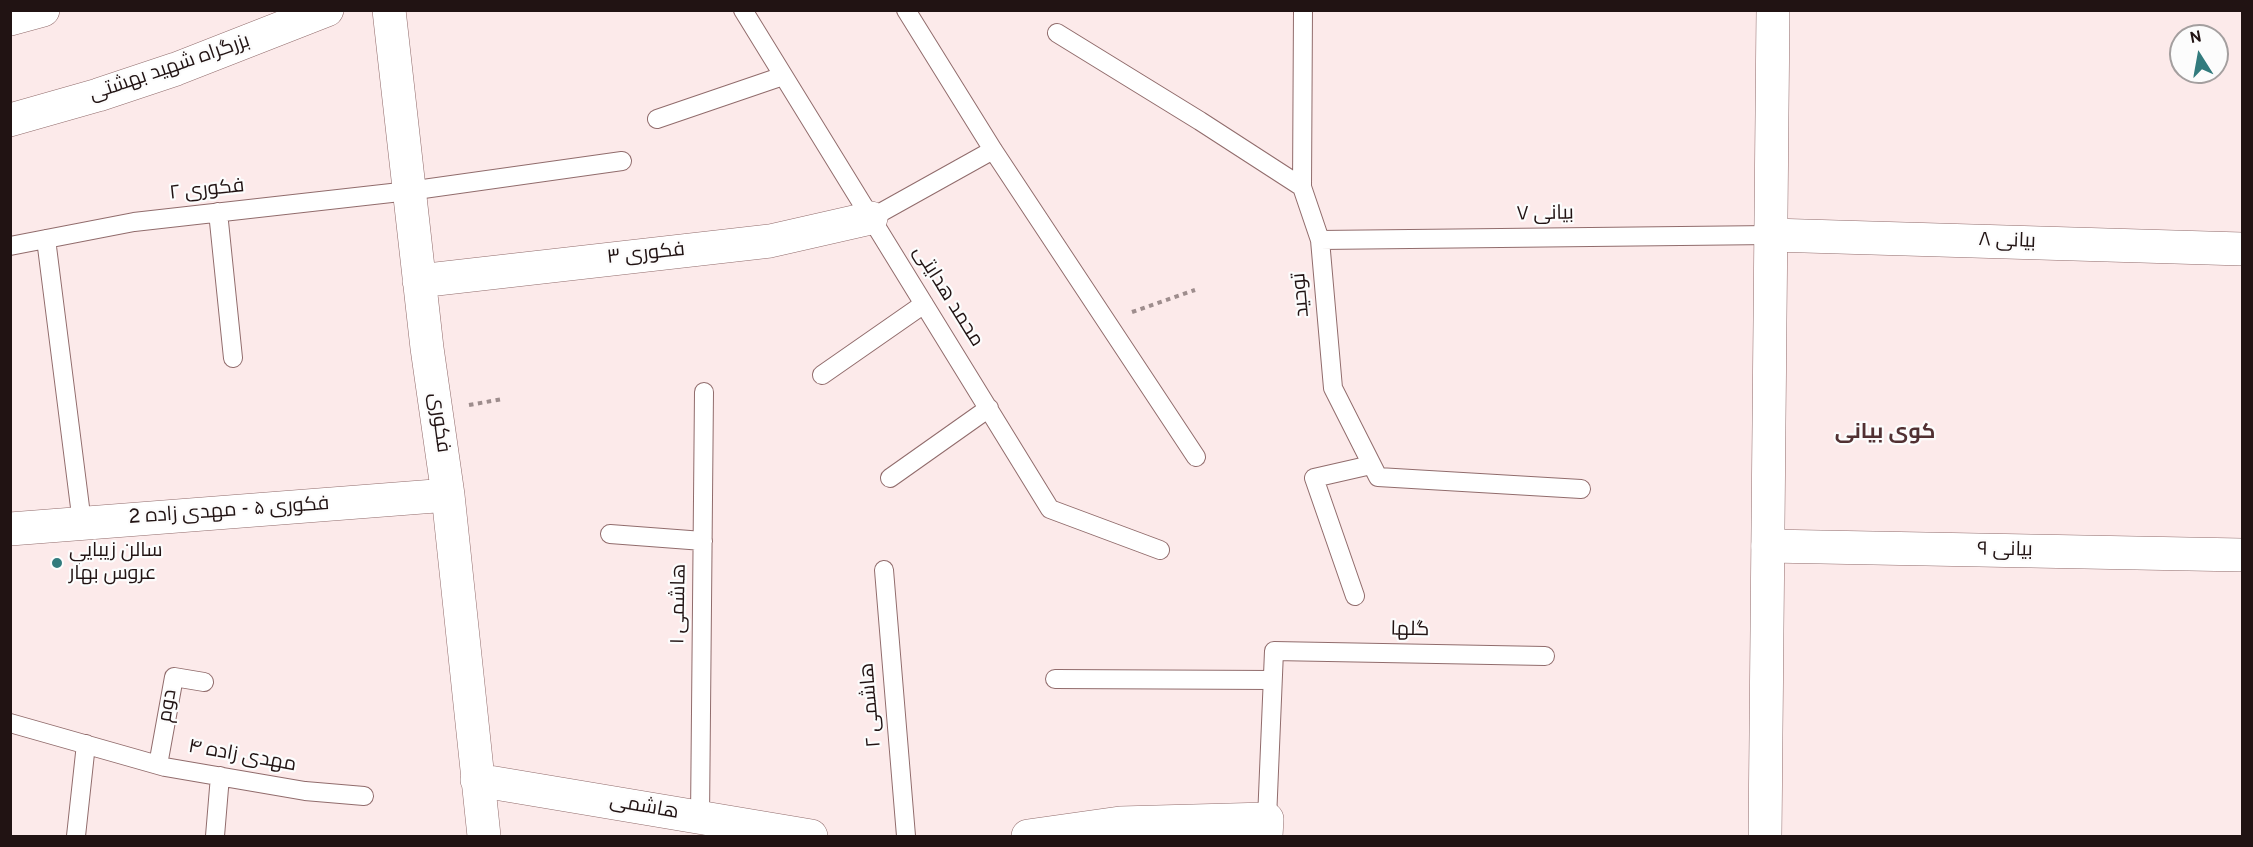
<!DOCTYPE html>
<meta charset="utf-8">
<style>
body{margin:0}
#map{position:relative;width:2253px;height:847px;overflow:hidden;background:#fceaea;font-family:Overpass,sans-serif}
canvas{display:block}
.frame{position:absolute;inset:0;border:12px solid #211313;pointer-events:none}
.north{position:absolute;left:2169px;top:24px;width:60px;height:60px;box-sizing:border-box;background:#fcfcfc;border:2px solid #a49f9f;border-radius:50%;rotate:349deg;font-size:16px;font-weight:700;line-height:24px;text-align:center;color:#211313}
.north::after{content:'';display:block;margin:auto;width:21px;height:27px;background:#327b7d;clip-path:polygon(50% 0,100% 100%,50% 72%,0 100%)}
</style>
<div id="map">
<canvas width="2253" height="847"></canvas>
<div class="frame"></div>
<div class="north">N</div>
</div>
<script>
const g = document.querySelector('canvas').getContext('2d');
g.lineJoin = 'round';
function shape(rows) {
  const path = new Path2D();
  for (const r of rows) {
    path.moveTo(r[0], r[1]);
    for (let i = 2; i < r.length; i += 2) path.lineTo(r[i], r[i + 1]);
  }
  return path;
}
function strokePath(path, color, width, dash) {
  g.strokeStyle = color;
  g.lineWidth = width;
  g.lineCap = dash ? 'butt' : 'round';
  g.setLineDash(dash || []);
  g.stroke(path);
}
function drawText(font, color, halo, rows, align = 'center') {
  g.font = font + ' Overpass,Cairo,sans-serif';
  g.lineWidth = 4.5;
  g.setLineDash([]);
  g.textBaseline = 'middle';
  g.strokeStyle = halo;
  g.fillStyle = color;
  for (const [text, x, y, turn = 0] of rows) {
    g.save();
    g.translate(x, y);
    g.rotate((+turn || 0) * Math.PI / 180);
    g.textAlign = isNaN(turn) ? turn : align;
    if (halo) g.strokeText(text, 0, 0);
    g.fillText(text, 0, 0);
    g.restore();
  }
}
const path = shape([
 [1132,312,1195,290],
 [469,405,503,399]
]);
const service = shape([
 [743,10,1050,509,1160,550],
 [906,10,993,150,1196,457],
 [1057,33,1200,121,1302,187,1320,240,1333,388,1378,477,1581,489],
 [657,119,783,76],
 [1302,187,1303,10],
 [218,212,233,358],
 [871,218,993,150],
 [46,239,82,523],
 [1320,240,1771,235],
 [10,246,134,222,409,191,622,161],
 [822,375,924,304],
 [890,478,989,408],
 [610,534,703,541],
 [884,570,906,836],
 [1355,596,1314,478,1371,465],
 [1055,679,1272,680],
 [10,723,165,767,305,791,364,796],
 [158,765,174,677,204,682],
 [700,817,704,392],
 [1267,819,1274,651,1545,656],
 [76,836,86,744],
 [215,836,220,776]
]);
const minor = shape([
 [389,10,427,348,448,495,484,836],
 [1771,235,2242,249],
 [419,281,770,241,871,218],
 [10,529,448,495],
 [1768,546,2242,555],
 [477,780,811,836],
 [1028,836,1120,823,1267,819,1266,836]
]);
const tertiary = shape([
 [1765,836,1773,10]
]);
const trunk = shape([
 [10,19,43,10],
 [10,120,98,95,176,69,327,10]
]);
const markers = [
 [57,563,6,"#327b7d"]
];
const streetNames = [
 ["بزرگراه شهید بهشتی",170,69,-19],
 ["فکوری ۲",207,191,-6],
 ["بیانی ۷",1545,215,-1],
 ["بیانی ۸",2007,242,2],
 ["فکوری ۳",646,255,-6],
 ["توحید",1302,295,-95],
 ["محمد هدایتی",947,297,58],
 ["فکوری",438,423,82],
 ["فکوری ۵ - مهدی زاده 2",229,512,-4],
 ["بیانی ۹",2005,551,1],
 ["هاشمی ۱",680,604,-89],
 ["گلها",1410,631,1],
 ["هاشمی ۲",872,705,-95],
 ["دوم",169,706,-80],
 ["مهدی زاده ۴",242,757,10],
 ["هاشمی",644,808,10]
];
const poiNames = [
 ["سالن زيبايي",69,552],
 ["عروس بهار",69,575]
];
const neighbourhoodNames = [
 ["کوی بیانی",1885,434]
];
strokePath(service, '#916c6c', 20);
strokePath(minor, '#916c6c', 34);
strokePath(tertiary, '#916c6c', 34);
strokePath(trunk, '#916c6c', 34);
strokePath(path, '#9e8d8d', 4, [4.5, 4.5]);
strokePath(service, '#fff', 18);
strokePath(minor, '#fff', 33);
strokePath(tertiary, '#fff', 33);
strokePath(trunk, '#fff', 33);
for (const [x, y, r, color] of markers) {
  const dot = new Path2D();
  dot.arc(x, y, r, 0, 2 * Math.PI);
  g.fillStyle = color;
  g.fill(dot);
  strokePath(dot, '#fcfcfc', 2);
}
drawText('20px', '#211313', '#fcfcfc', streetNames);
drawText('20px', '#211313', '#fcfcfc', poiNames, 'left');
drawText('bold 21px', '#513032', '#fcfcfc', neighbourhoodNames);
</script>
